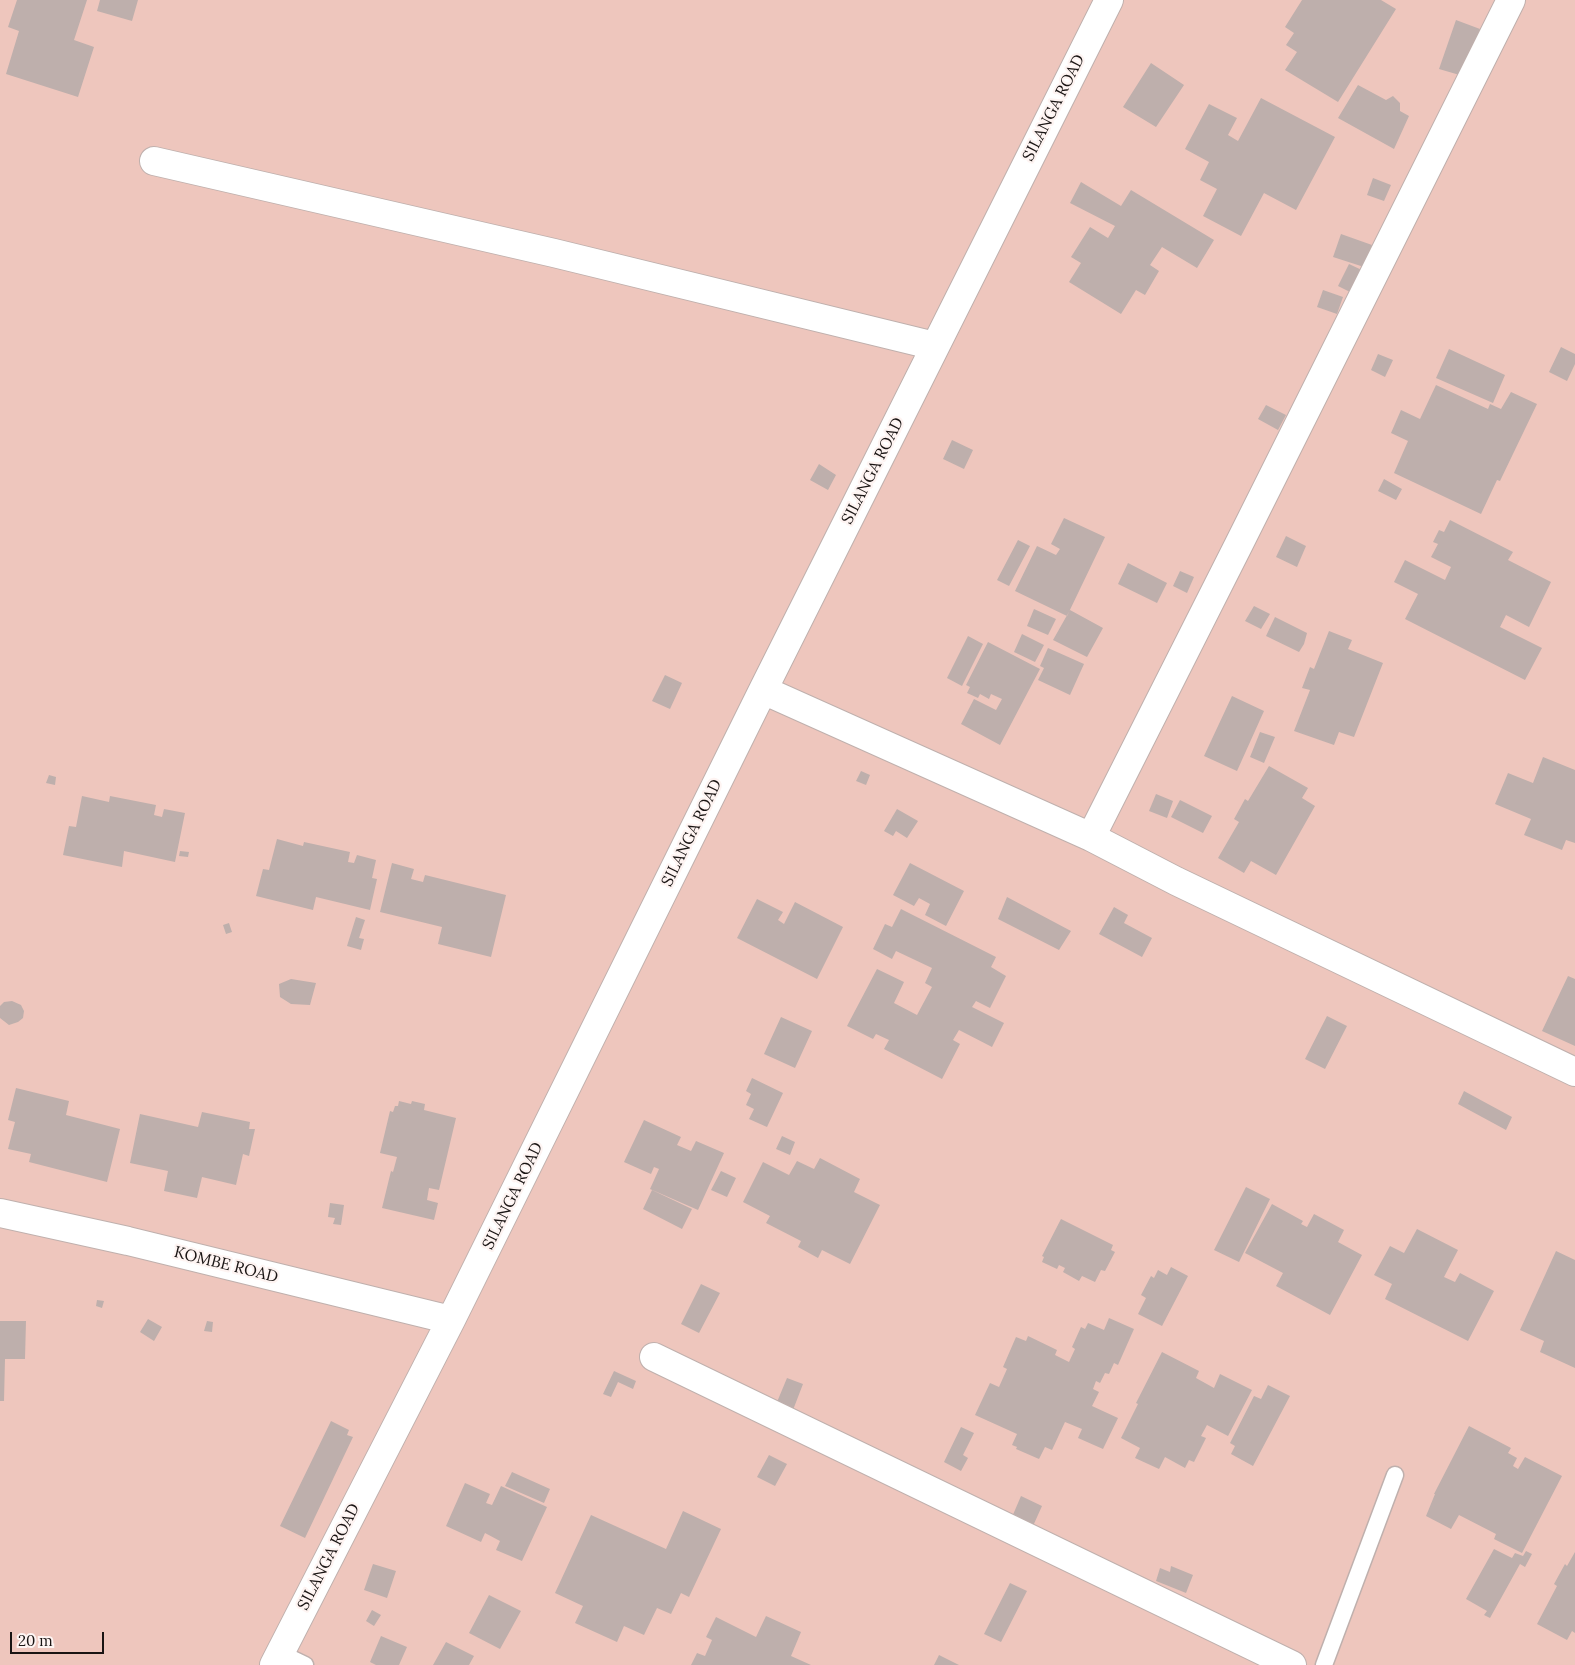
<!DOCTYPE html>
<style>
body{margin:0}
#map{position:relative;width:1575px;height:1665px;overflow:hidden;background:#f5e6e2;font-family:Lora,serif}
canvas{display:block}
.scale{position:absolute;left:10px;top:1632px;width:94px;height:22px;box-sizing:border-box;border:2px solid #191413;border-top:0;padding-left:6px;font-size:15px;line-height:18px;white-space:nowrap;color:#191413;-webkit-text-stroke:4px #fef4f2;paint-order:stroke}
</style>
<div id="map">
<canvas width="1575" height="1665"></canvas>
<div class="scale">20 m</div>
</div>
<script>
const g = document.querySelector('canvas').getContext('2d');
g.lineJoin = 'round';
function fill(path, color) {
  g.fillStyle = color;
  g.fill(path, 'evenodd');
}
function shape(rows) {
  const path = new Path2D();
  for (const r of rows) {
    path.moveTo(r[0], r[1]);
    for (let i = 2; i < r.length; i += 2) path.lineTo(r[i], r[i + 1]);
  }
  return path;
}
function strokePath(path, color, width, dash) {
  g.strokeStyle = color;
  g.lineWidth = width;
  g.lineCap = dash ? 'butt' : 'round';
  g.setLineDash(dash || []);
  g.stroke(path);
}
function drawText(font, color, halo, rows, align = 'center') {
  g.font = font + ' Lora,serif';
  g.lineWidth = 4.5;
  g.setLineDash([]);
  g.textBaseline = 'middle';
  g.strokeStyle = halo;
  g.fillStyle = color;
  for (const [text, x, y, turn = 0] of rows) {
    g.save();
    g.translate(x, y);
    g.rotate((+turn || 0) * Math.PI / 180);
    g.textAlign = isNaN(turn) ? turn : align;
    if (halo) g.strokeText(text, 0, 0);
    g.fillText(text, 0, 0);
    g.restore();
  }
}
const green = shape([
 [0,0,1575,0,1575,1665,0,1665]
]);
const building = shape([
 [17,0,87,0,74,40,94,47,78,97,6,74,19,31,8,27],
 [100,0,138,0,132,21,97,11],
 [1302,0,1381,0,1396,9,1338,102,1285,70,1297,52,1286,45,1294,33,1285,27],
 [1456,20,1480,29,1463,76,1439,69],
 [1151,63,1184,85,1156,127,1123,107],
 [1358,85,1386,100,1393,96,1400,103,1400,111,1409,116,1394,149,1338,118],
 [1261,98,1335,137,1296,210,1264,193,1241,236,1203,216,1217,189,1200,180,1209,162,1185,149,1209,104,1237,118,1228,135,1238,141],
 [1373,178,1391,185,1384,201,1367,195],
 [1081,182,1121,206,1131,190,1214,240,1197,268,1162,247,1150,265,1159,271,1145,295,1136,290,1121,314,1069,282,1081,263,1071,257,1090,227,1108,238,1115,226,1070,203],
 [1341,234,1372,245,1364,267,1333,257],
 [1349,264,1366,272,1356,295,1338,286],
 [1323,290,1343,297,1337,314,1317,307],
 [1561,347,1575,354,1575,364,1567,381,1549,372],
 [1449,349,1505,375,1493,403,1436,378],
 [1378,354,1393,360,1385,377,1371,370],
 [1436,385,1488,409,1490,404,1501,409,1511,392,1537,404,1500,481,1497,480,1481,514,1394,473,1408,441,1391,433,1401,410,1420,419],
 [1266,405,1286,415,1278,430,1258,419],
 [952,440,973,450,964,469,943,459],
 [819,464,836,475,828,490,810,480],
 [1384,479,1402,489,1396,500,1378,491],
 [1064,518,1105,537,1067,616,1015,591,1037,546,1056,555,1060,549,1051,544],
 [1450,520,1513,552,1508,560,1551,582,1529,627,1506,615,1500,627,1542,648,1525,680,1405,619,1418,594,1394,582,1405,560,1445,580,1451,567,1431,557,1438,544,1433,542,1439,530,1444,532],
 [1286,536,1306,546,1297,567,1276,557],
 [1018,540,1030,546,1009,586,997,580],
 [1128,563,1167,583,1157,603,1118,584],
 [1180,571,1194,577,1187,593,1173,586],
 [1254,606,1270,614,1261,629,1245,621],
 [1034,609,1056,619,1048,635,1027,626],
 [1070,610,1103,628,1087,657,1053,640],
 [1275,617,1307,633,1304,644,1299,652,1266,636],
 [1329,631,1352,640,1348,649,1383,663,1354,737,1339,732,1334,745,1294,731,1310,690,1302,688,1310,667,1314,669],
 [1022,634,1044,645,1035,662,1014,652],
 [968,636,983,644,962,686,947,678],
 [988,642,1040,669,1000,745,961,724,974,699,996,710,1002,699,991,694,989,699,980,694,978,698,967,693,970,687,966,685],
 [1048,648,1084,664,1070,695,1038,680,1044,668,1040,666],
 [665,675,682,683,670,709,652,701],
 [1232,696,1264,711,1237,771,1204,756],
 [1260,732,1275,737,1264,763,1250,757],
 [1543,757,1575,770,1575,843,1566,840,1562,850,1524,835,1531,819,1495,804,1508,773,1533,783],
 [1269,766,1308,788,1302,798,1315,806,1276,875,1251,861,1244,873,1218,858,1239,822,1234,819,1245,799,1248,801],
 [861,771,870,775,866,785,856,781],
 [49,775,56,777,55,785,46,783],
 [1156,794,1173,801,1167,818,1149,811],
 [82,796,109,802,110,796,156,805,154,815,162,817,164,809,185,813,175,862,124,851,122,867,63,855,69,826,76,827],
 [1180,800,1212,816,1203,833,1171,817],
 [897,809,918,821,907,838,896,831,893,836,884,831],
 [277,839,303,846,304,842,350,852,348,862,354,863,357,855,376,860,372,878,377,879,370,910,316,897,313,910,256,896,263,869,269,870],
 [180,851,189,852,188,857,179,856],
 [392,863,414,869,411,879,423,882,425,875,506,895,491,957,438,944,442,927,380,912],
 [910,863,964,891,946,926,925,915,930,904,919,898,914,906,893,895],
 [1007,897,1071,931,1059,950,998,919],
 [757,899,783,912,778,920,784,924,795,902,843,927,817,979,737,938],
 [1114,907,1128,915,1124,923,1152,938,1142,957,1099,934],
 [901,909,996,957,991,967,1006,976,990,1008,976,1001,972,1007,1004,1023,992,1047,959,1030,953,1040,960,1044,942,1079,884,1049,889,1040,876,1034,873,1039,847,1026,877,969,904,982,894,1003,917,1015,932,987,925,983,932,968,896,951,892,959,873,949,885,924,892,927],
 [356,917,365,920,359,938,364,939,361,950,347,946],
 [229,923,232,932,226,934,223,925],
 [1568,976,1575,979,1575,1046,1542,1031],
 [291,979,316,983,310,1005,291,1004,280,997,279,984],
 [12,1001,21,1005,24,1011,23,1018,18,1022,9,1025,0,1018,0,1006,4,1002],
 [1327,1016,1347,1026,1325,1069,1305,1059],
 [781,1017,812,1031,795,1068,764,1054],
 [752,1078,783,1093,767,1127,749,1119,754,1109,746,1105,751,1094,746,1091],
 [16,1088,69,1101,66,1115,120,1129,107,1182,29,1162,31,1154,8,1149,15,1122,8,1120],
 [1464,1091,1512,1117,1506,1130,1458,1104],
 [399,1101,411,1104,412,1101,425,1104,424,1110,456,1118,439,1190,429,1188,427,1200,438,1203,434,1220,382,1208,391,1171,393,1172,397,1157,380,1153,390,1111,393,1112,395,1106,398,1106],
 [202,1112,250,1122,249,1129,255,1129,249,1156,243,1154,236,1185,202,1177,197,1198,164,1191,168,1171,130,1163,140,1114,198,1127],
 [644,1120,681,1137,677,1145,691,1151,696,1141,724,1153,698,1210,650,1189,659,1169,654,1167,651,1174,624,1162],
 [782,1136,795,1142,790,1155,776,1149],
 [820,1158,860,1179,854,1192,880,1205,850,1264,822,1250,818,1258,798,1247,801,1241,766,1223,770,1216,743,1202,763,1162,789,1175,797,1161,814,1169],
 [721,1171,736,1178,727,1197,711,1190],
 [1246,1187,1270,1199,1239,1262,1214,1250],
 [652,1190,692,1209,682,1229,643,1209],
 [330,1203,344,1205,341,1225,333,1224,335,1218,328,1217],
 [1272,1204,1303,1221,1301,1224,1307,1227,1314,1214,1344,1230,1338,1242,1362,1255,1330,1315,1276,1286,1283,1273,1245,1253],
 [1061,1219,1113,1245,1111,1250,1115,1252,1105,1271,1101,1270,1095,1282,1082,1276,1079,1281,1063,1272,1065,1268,1059,1265,1057,1269,1042,1262,1044,1257,1042,1256],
 [1417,1229,1458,1250,1444,1277,1455,1282,1460,1273,1494,1291,1468,1341,1385,1299,1392,1284,1374,1275,1390,1246,1404,1253],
 [1556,1251,1575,1260,1575,1368,1540,1352,1544,1341,1520,1330],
 [1171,1267,1188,1276,1162,1326,1138,1314,1146,1298,1141,1295,1151,1276,1154,1278,1158,1270,1167,1275],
 [701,1284,720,1293,699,1333,681,1324],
 [97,1300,104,1301,102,1308,96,1306],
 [1109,1318,1134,1329,1118,1365,1114,1363,1109,1374,1105,1373,1100,1383,1096,1381,1093,1389,1099,1392,1092,1406,1118,1418,1103,1449,1078,1438,1082,1429,1065,1422,1052,1450,1045,1447,1039,1459,1016,1449,1017,1447,1012,1445,1017,1434,975,1415,990,1383,999,1387,1007,1369,1003,1367,1016,1337,1026,1341,1028,1336,1057,1350,1055,1355,1069,1362,1075,1349,1072,1347,1081,1327,1085,1329,1088,1323,1104,1330],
 [148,1319,162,1327,154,1341,140,1332],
 [0,1321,26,1321,25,1359,5,1359,4,1401,0,1401],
 [207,1321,213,1322,212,1332,204,1331],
 [1162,1352,1199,1371,1196,1378,1214,1388,1220,1374,1252,1390,1228,1436,1207,1425,1201,1436,1206,1438,1194,1462,1189,1460,1185,1468,1165,1457,1159,1469,1135,1458,1140,1448,1121,1438,1138,1404,1136,1403],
 [614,1371,636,1381,633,1389,618,1382,611,1397,603,1394],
 [787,1378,803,1384,793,1410,777,1402],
 [1268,1385,1290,1396,1253,1466,1231,1454,1235,1446,1230,1443,1254,1396,1261,1399],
 [331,1421,349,1430,347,1435,353,1437,305,1538,280,1526],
 [1469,1426,1511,1448,1508,1453,1517,1458,1513,1466,1518,1469,1525,1457,1562,1476,1522,1553,1494,1539,1496,1534,1459,1515,1451,1529,1426,1516,1435,1494,1434,1494],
 [961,1427,974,1433,963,1455,968,1458,961,1471,944,1462],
 [769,1455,787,1464,775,1486,757,1477],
 [512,1472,550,1489,544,1503,505,1486],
 [465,1483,490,1494,486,1503,492,1505,501,1486,547,1507,522,1561,496,1550,500,1541,485,1533,481,1542,446,1526],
 [1021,1496,1042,1506,1033,1526,1012,1517],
 [683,1511,721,1529,689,1597,681,1593,671,1614,657,1608,644,1635,624,1626,617,1642,575,1623,583,1606,555,1593,591,1515,666,1549],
 [1494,1549,1512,1558,1515,1553,1523,1556,1526,1551,1532,1554,1525,1567,1520,1564,1490,1618,1484,1615,1487,1611,1466,1599],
 [1575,1552,1575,1633,1572,1631,1567,1640,1537,1624,1557,1586,1554,1584,1565,1564,1567,1566],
 [373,1564,396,1571,387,1598,364,1590],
 [1171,1566,1193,1575,1186,1593,1156,1581,1160,1568,1170,1572],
 [1010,1583,1027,1591,1001,1642,984,1634],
 [489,1595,521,1611,500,1649,469,1633],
 [372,1610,381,1615,374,1626,366,1621],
 [766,1616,801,1632,791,1656,811,1665,691,1665,697,1653,705,1656,712,1640,706,1637,716,1617,756,1637],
 [381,1636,407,1647,399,1665,376,1665,370,1662],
 [446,1642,474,1656,469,1665,433,1665],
 [939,1655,959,1665,934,1665]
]);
const lane = shape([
 [280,1653,305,1665],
 [1324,1665,1395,1475]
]);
const street = shape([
 [154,161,554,253,935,346],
 [763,690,1091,837,1176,881,1575,1072],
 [1091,837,1238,546,1511,0],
 [0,1213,128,1241,451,1320],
 [654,1357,1292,1665],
 [274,1665,451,1320,763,690,1109,0]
]);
const streetNames = [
 ["SILANGA ROAD",1054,108,-63],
 ["SILANGA ROAD",873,471,-63],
 ["SILANGA ROAD",692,833,-64],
 ["SILANGA ROAD",513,1196,-64],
 ["KOMBE ROAD",226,1265,14],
 ["SILANGA ROAD",329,1557,-63]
];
fill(green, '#eec6bd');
fill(building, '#beafac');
strokePath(lane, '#bfb0ad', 19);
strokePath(street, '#bfb0ad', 30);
strokePath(lane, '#fff', 16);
strokePath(street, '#fff', 28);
drawText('16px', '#191413', '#fef4f2', streetNames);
</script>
